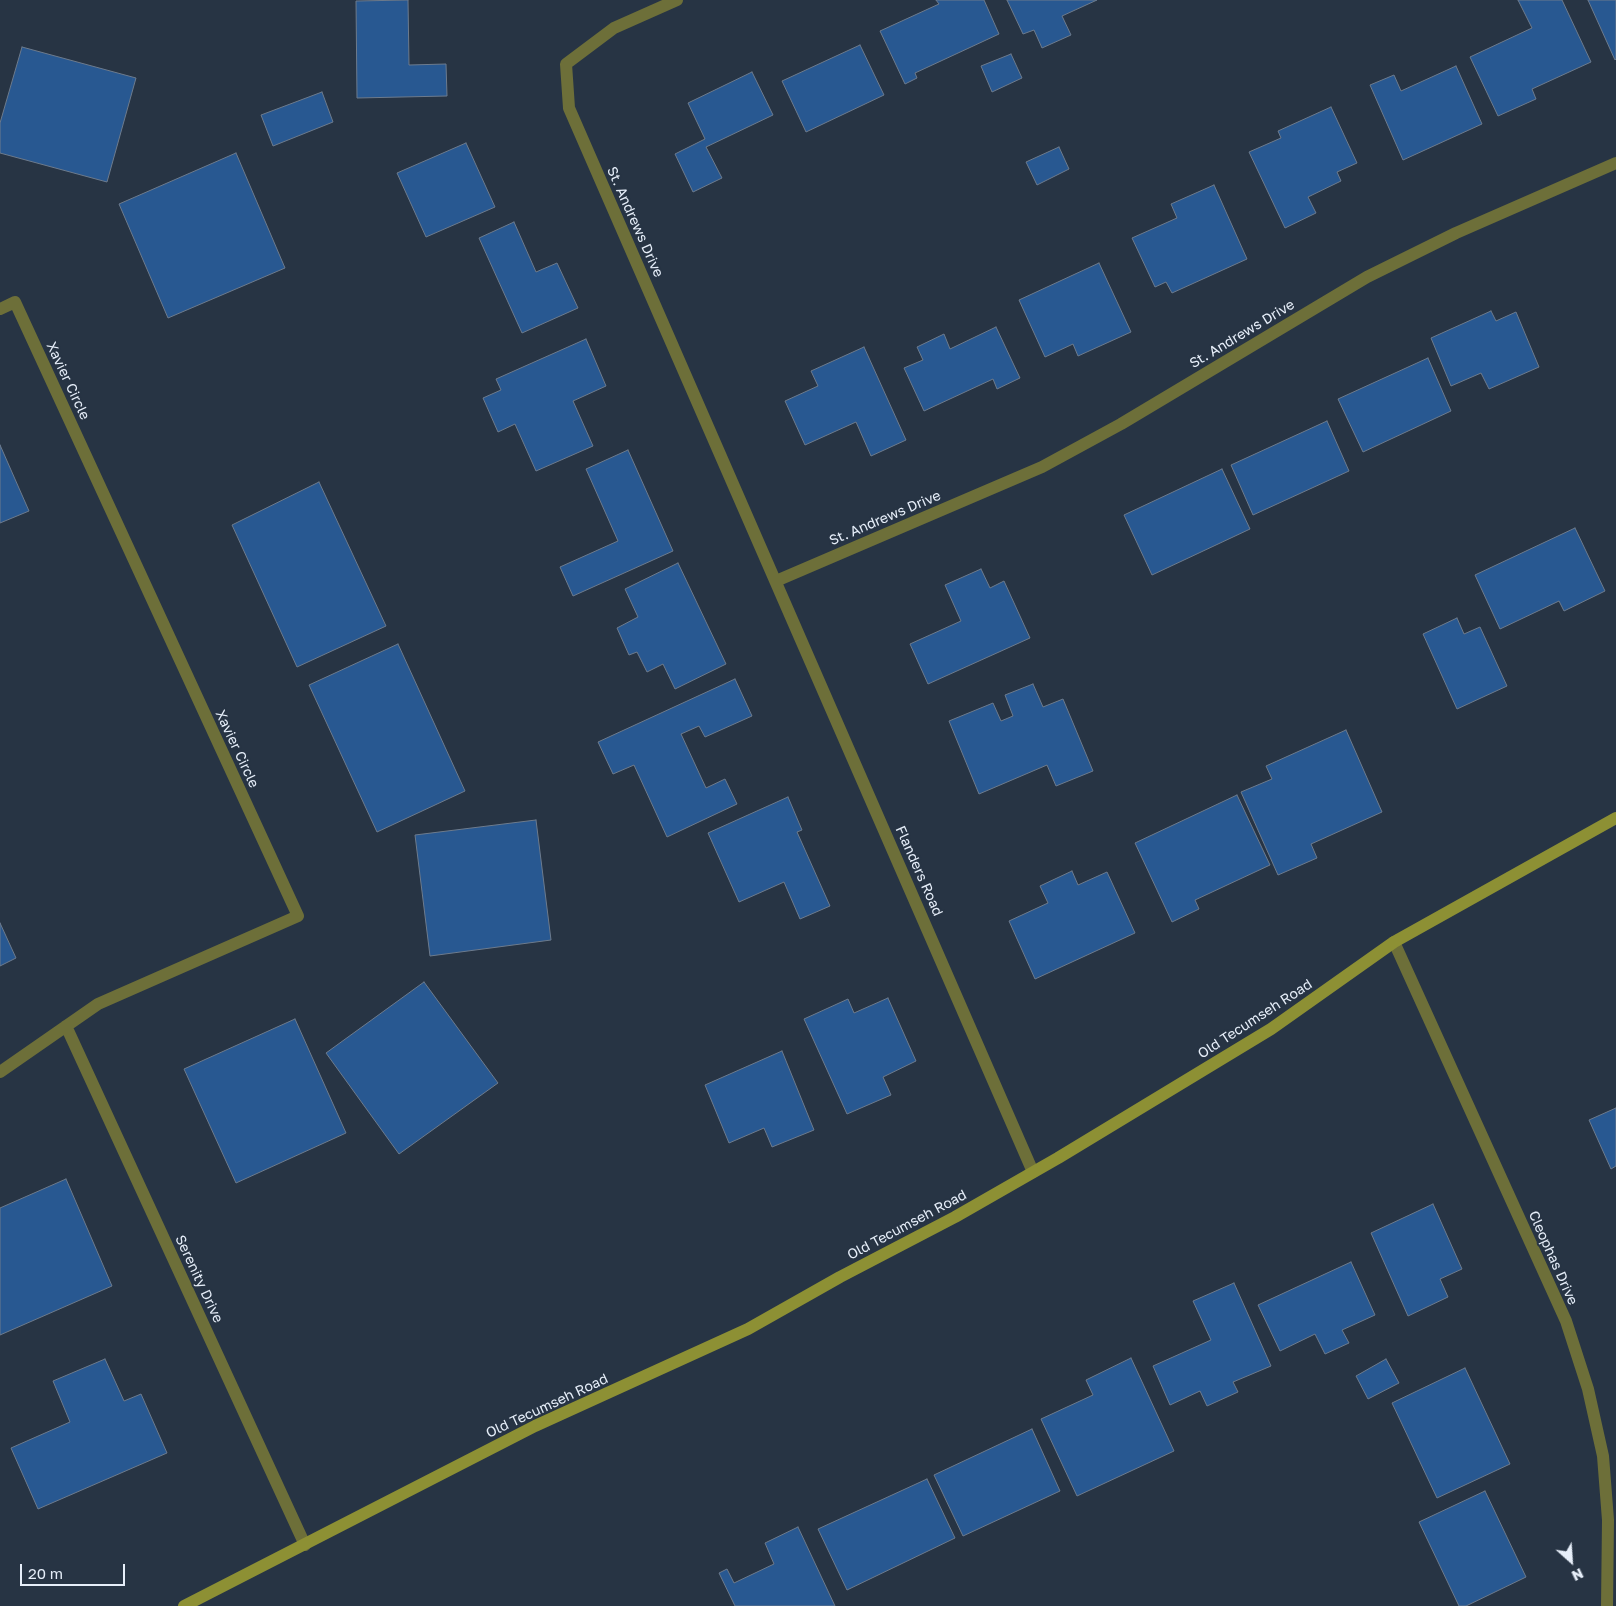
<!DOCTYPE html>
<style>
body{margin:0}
#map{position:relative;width:1616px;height:1606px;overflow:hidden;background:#273444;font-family:"Golos Text",sans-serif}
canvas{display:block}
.north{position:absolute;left:1546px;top:1536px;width:50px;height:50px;-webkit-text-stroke:4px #273444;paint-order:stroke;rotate:154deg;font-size:14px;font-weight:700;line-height:20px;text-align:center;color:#e6eef9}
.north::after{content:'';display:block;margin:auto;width:18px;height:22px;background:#e6eef9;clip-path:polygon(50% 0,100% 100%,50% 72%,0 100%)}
.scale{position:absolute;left:20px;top:1564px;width:105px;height:22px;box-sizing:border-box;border:2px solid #e6eef9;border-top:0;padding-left:6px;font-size:15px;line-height:18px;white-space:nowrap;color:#e6eef9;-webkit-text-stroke:4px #273444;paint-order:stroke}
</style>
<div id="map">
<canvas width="1616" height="1606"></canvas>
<div class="north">N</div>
<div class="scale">20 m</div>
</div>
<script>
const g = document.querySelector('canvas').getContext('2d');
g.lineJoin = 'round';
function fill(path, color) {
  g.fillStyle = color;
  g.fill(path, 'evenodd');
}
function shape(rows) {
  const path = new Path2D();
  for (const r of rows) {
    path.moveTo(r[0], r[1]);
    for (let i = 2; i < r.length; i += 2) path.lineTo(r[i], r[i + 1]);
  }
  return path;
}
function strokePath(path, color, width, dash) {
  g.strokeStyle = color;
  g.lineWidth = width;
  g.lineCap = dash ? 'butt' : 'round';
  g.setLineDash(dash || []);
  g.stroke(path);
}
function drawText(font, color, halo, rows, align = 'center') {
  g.font = font + ' "Golos Text",sans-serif';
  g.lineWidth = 4;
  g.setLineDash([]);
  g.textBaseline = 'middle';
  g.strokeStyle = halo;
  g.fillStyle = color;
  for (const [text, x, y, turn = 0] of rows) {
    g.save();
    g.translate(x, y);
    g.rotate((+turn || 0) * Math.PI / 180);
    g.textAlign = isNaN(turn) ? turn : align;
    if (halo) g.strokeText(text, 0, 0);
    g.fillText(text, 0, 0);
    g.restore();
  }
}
const building = shape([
 [408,0,409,65,446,64,447,96,357,98,356,1,408,0],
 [936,0,984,0,999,34,915,73,917,78,905,84,880,31,939,4,936,0],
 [1007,0,1097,0,1062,16,1071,35,1042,48,1034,30,1023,34,1007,0],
 [1518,0,1562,0,1591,62,1532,89,1536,99,1498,116,1470,57,1532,28,1518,0],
 [1588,0,1616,0,1616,59,1615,60,1588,0],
 [860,45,884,95,806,132,782,81,860,45],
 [22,47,136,78,107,182,0,153,0,123,22,47],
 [1011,54,1022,78,992,92,981,66,1011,54],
 [1456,66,1482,124,1403,160,1370,85,1394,75,1401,91,1456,66],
 [752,72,773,115,706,147,722,178,693,192,675,154,705,139,688,103,752,72],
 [322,92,333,122,273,146,261,115,322,92],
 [1331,107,1357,163,1337,172,1341,181,1308,197,1316,213,1285,228,1249,152,1281,138,1278,131,1331,107],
 [466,143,495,207,426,237,397,173,466,143],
 [1059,147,1069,169,1037,185,1026,162,1059,147],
 [236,153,285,268,168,318,119,204,236,153],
 [1214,185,1247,259,1172,293,1166,282,1155,287,1132,238,1177,218,1171,204,1214,185],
 [514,222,536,272,557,263,578,308,522,333,479,238,514,222],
 [1099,263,1131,332,1078,356,1073,344,1045,357,1019,300,1099,263],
 [1491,311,1496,321,1516,312,1539,367,1489,389,1481,373,1451,386,1431,338,1491,311],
 [996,327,1020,378,997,389,993,379,924,411,904,368,923,360,917,347,944,334,950,349,996,327],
 [586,339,606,386,573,401,593,446,536,471,515,424,498,432,483,398,501,390,496,379,586,339],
 [864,347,906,440,871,456,856,422,805,445,785,401,818,386,811,371,864,347],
 [1428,358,1451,411,1363,452,1338,399,1428,358],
 [1327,421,1349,471,1253,515,1231,465,1327,421],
 [0,445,29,511,0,523,0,445],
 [628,450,673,551,573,596,560,567,618,541,586,469,628,450],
 [1222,469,1250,529,1152,575,1124,515,1222,469],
 [319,482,386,626,297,667,232,525,319,482],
 [1575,528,1605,591,1564,611,1559,601,1500,629,1475,575,1575,528],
 [678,563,726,664,675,689,663,664,647,672,637,652,629,655,617,628,638,617,625,589,678,563],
 [981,569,990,588,1004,581,1030,638,928,684,910,644,961,621,945,585,981,569],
 [1457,618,1464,634,1480,627,1507,686,1457,709,1423,634,1457,618],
 [398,644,465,791,377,832,309,685,398,644],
 [735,679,752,716,705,737,699,726,681,734,706,788,725,779,737,804,667,837,634,765,613,774,598,742,735,679],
 [1033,684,1043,707,1063,699,1093,771,1056,786,1047,765,979,794,949,721,993,703,1001,721,1013,716,1005,695,1033,684],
 [1346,730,1382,812,1311,844,1317,858,1278,875,1241,792,1272,779,1266,766,1346,730],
 [1237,795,1270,865,1195,900,1199,909,1172,922,1135,843,1237,795],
 [788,797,802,830,797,832,830,906,800,919,784,882,739,902,708,833,788,797],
 [536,820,551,940,430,956,415,835,536,820],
 [1072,871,1078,885,1107,872,1135,933,1035,979,1009,921,1048,903,1040,886,1072,871],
 [0,923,16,958,0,966,0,923],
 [424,982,498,1083,399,1154,326,1053,424,982],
 [888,998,916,1061,883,1077,891,1095,847,1114,804,1019,848,999,854,1013,888,998],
 [295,1019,346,1133,236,1183,184,1069,295,1019],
 [782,1051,814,1130,772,1147,764,1128,729,1143,705,1085,782,1051],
 [1616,1108,1616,1166,1611,1169,1589,1120,1616,1108],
 [66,1179,112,1286,0,1335,0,1208,66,1179],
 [1433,1204,1462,1269,1440,1279,1448,1297,1408,1316,1371,1233,1433,1204],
 [1351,1262,1375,1315,1342,1330,1349,1343,1325,1354,1315,1334,1280,1351,1258,1305,1351,1262],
 [1234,1283,1271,1366,1233,1382,1238,1392,1207,1406,1200,1391,1170,1405,1153,1366,1211,1340,1193,1301,1234,1283],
 [1131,1358,1174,1451,1077,1496,1041,1419,1093,1395,1086,1380,1131,1358],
 [105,1359,124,1401,141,1394,167,1453,38,1509,11,1448,70,1422,53,1381,105,1359],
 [1386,1359,1399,1383,1368,1399,1356,1376,1386,1359],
 [1465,1368,1510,1464,1437,1498,1392,1403,1465,1368],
 [1032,1429,1060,1491,963,1536,934,1475,1032,1429],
 [927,1479,955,1538,847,1590,818,1529,927,1479],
 [1485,1491,1526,1577,1466,1606,1459,1606,1419,1522,1485,1491],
 [798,1527,835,1606,735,1606,719,1573,727,1569,734,1583,774,1564,765,1543,798,1527]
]);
const minor = shape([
 [677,0,614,28,566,64,569,108,1033,1172],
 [0,309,15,302,298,916,98,1004,0,1072],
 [776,581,1042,467,1121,424,1367,277,1456,233,1616,163],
 [1394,942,1566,1321,1588,1389,1603,1456,1608,1520,1607,1606],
 [66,1026,305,1545]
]);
const secondary = shape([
 [184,1606,535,1426,748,1329,840,1277,955,1217,1058,1158,1271,1029,1394,942,1616,818]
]);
const streetNames = [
 ["St. Andrews Drive",635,222,66],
 ["St. Andrews Drive",1242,334,-31],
 ["Xavier Circle",68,381,65],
 ["St. Andrews Drive",885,518,-23],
 ["Xavier Circle",237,749,65],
 ["Flanders Road",919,871,66],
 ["Old Tecumseh Road",1255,1019,-33],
 ["Old Tecumseh Road",907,1225,-28],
 ["Cleophas Drive",1553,1258,66],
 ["Serenity Drive",199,1279,65],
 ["Old Tecumseh Road",547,1406,-25]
];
fill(building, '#285891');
strokePath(building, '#6d7b8d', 1);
strokePath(minor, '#6d6f39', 12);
strokePath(secondary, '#8d9034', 12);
drawText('14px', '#e6eef9', '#273444', streetNames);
</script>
